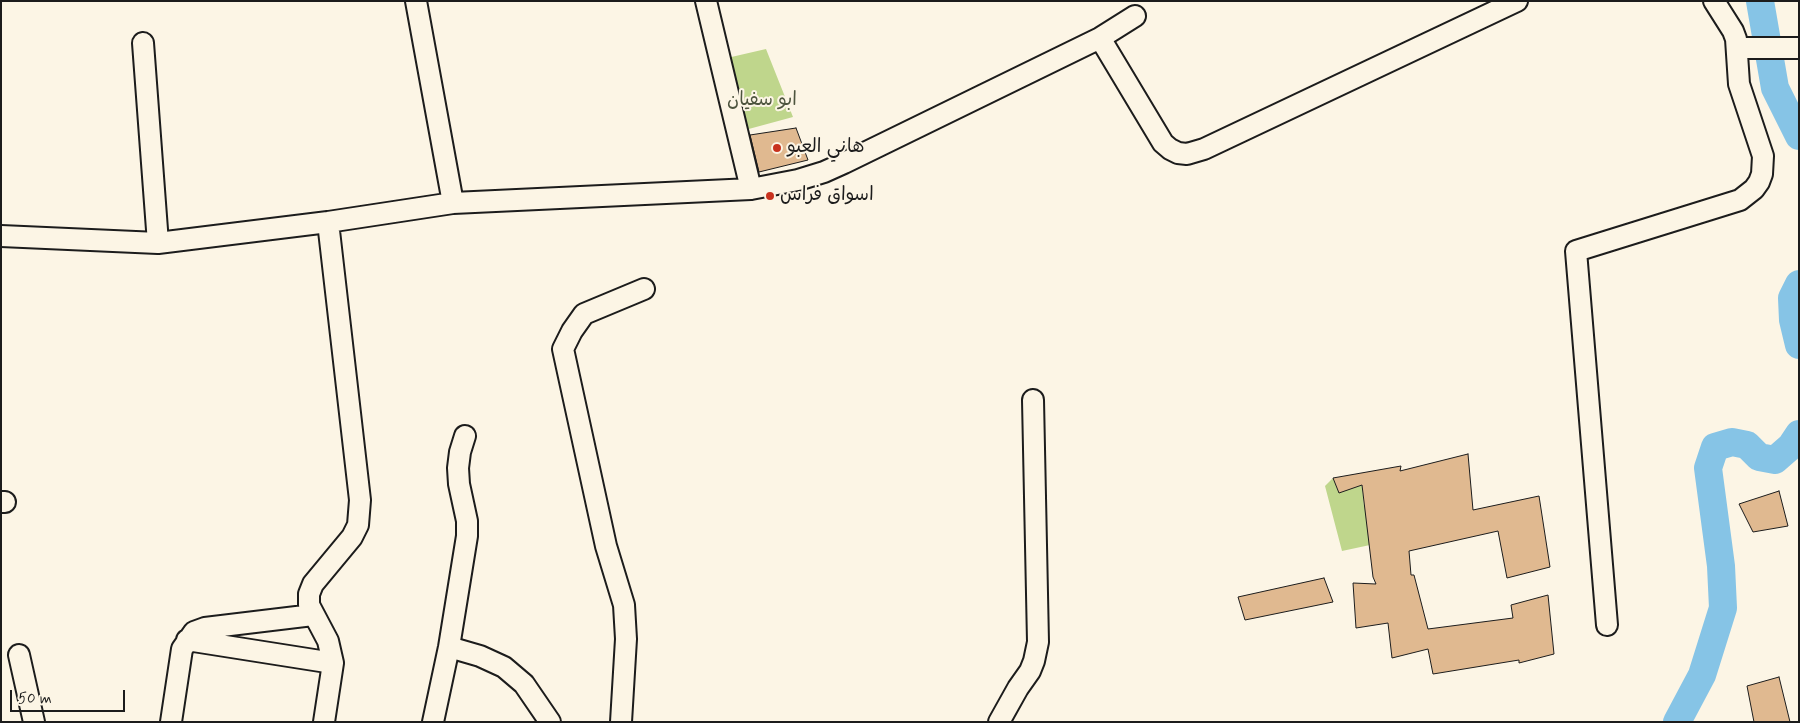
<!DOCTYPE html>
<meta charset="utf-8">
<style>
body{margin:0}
#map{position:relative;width:1800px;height:723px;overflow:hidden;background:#fcf5e5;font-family:Mynerve,sans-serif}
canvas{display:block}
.frame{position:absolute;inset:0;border:2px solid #1c1c1c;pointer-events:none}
.scale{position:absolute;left:10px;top:690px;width:115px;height:22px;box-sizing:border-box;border:2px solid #1c1c1c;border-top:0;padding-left:6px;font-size:15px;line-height:18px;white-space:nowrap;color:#1c1c1c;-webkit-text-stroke:4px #fcf5e5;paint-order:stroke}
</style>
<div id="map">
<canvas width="1800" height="723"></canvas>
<div class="frame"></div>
<div class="scale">50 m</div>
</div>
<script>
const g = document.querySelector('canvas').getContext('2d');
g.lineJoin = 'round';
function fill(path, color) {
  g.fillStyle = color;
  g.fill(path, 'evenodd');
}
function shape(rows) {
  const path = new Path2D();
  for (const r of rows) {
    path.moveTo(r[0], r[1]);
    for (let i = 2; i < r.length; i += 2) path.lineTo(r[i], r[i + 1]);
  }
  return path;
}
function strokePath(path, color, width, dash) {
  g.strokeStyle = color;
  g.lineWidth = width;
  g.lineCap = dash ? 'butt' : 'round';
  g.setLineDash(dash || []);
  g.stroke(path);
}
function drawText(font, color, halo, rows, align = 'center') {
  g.font = font + ' Mynerve,"Playpen Sans Arabic",sans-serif';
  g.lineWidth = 4;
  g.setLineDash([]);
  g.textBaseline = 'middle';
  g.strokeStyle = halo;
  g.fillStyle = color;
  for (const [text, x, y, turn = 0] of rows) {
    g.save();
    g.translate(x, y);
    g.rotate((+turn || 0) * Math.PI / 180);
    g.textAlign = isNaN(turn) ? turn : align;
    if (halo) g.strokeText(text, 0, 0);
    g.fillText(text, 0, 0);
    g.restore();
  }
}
const green = shape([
 [766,49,793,117,745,130,727,58],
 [1333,478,1339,492,1362,485,1364,506,1398,498,1370,545,1342,551,1325,486]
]);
const river = shape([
 [1760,1,1775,88,1799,136],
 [1799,284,1792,298,1793,320,1799,345],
 [1677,722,1702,675,1723,608,1721,566,1708,468,1715,447,1732,442,1747,445,1759,457,1775,460,1791,446,1799,434]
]);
const building = shape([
 [796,128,808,160,759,172,750,135,796,128],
 [1468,454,1473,510,1539,496,1550,567,1507,578,1498,531,1409,551,1411,575,1414,575,1428,629,1513,618,1511,605,1548,595,1554,654,1519,663,1519,660,1433,674,1428,649,1392,658,1388,623,1356,628,1353,583,1376,584,1373,577,1362,485,1339,493,1333,478,1401,466,1400,471,1468,454],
 [1779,491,1788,526,1753,532,1739,504,1779,491],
 [1324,578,1333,602,1245,620,1238,597,1324,578],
 [1779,677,1790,722,1754,722,1747,686,1779,677]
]);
const minor = shape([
 [416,1,453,203],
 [706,1,751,189],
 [1100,38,1163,143,1170,149,1178,153,1187,154,1204,149,1517,1],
 [143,43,158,243],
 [1738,48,1799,48],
 [1,236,158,243,328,222,453,203,751,189,798,180,824,172,844,163,1100,38,1135,16],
 [1,502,5,502],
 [1607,625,1576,251,1740,200,1754,189,1759,182,1762,174,1763,156,1739,84,1736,39,1733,31,1714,1],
 [187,640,333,663],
 [449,647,480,656,504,667,524,684,550,722],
 [19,655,34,722],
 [171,722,182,649,194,632,205,628,313,615],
 [324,722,333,663,328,641,309,605,309,594,313,584,352,537,358,525,360,500,328,222],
 [433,722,449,647,467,536,467,521,459,484,458,468,460,452,465,436],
 [621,722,626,639,624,605,606,546,563,349,572,331,584,314,644,289],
 [999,722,1018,688,1030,671,1034,661,1038,642,1033,400]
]);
const markers = [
 [777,148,5,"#c8321e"],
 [770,196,5,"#c8321e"]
];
const parkNames = [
 ["ابو سفيان",762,101]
];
const poiNames = [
 ["هاني العبو",787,148],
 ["اسواق فراس",780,196]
];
fill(green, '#bfd68c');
strokePath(river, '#86c4e6', 28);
fill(building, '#e0b990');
strokePath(building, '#1c1c1c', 1);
strokePath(minor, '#1c1c1c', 24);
strokePath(minor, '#fcf5e5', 20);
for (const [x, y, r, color] of markers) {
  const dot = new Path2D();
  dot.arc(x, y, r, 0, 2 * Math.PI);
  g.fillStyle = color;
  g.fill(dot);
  strokePath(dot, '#fcf5e5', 2);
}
drawText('19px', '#4d543e', '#fcf5e5', parkNames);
drawText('19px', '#1c1c1c', '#fcf5e5', poiNames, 'left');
</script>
